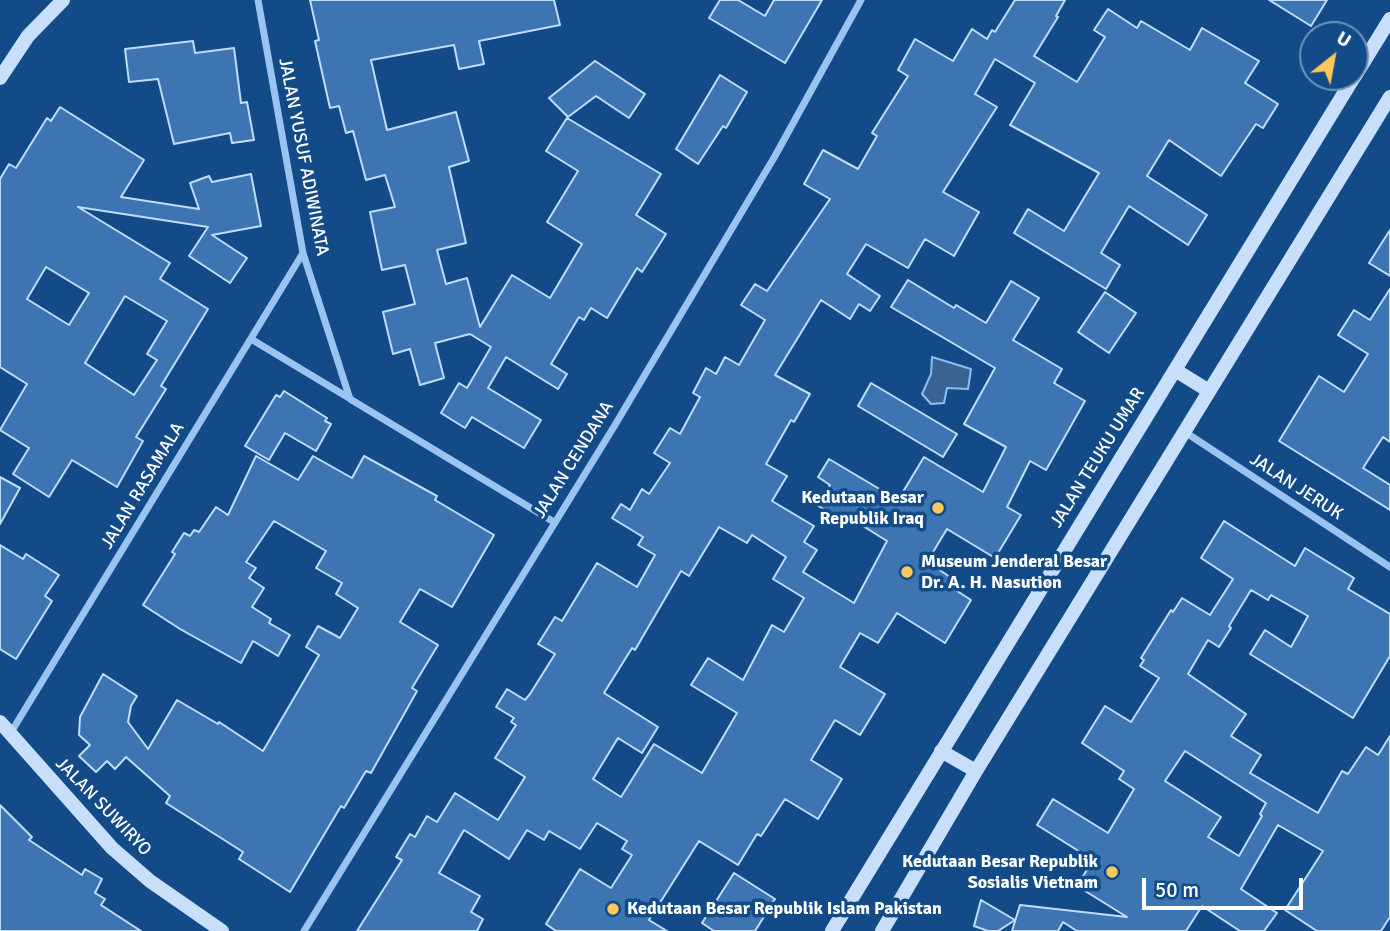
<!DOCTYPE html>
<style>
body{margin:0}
#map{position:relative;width:1390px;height:931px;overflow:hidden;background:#134b88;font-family:Signika,sans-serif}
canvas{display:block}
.north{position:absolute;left:1299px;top:21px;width:70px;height:70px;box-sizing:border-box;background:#134b88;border:2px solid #7193b8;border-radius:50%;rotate:31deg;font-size:19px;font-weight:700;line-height:28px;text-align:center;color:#fff}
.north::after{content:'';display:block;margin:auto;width:24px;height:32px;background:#ffc858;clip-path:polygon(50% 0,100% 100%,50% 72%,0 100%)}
.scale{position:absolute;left:1142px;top:878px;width:161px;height:32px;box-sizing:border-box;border:4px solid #fff;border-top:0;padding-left:9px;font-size:21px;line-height:24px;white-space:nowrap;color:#fff;-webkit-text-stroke:5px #134b88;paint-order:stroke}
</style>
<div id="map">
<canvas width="1390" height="931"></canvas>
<div class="north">U</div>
<div class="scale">50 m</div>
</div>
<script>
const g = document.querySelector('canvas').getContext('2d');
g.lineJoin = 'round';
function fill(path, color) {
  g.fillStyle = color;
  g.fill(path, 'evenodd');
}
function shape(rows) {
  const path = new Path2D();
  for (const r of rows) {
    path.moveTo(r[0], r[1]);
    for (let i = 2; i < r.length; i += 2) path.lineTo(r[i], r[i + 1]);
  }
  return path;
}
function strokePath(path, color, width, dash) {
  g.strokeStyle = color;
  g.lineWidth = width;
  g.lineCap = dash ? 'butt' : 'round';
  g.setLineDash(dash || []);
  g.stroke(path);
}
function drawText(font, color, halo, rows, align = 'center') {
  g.font = font + ' Signika,sans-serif';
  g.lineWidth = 7;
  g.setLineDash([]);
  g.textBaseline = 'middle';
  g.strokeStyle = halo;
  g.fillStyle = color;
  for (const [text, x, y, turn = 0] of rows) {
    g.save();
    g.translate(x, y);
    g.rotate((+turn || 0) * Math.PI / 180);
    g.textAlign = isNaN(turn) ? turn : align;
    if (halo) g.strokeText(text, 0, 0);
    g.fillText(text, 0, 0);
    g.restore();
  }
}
const water = shape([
 [932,357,971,369,968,389,947,388,944,403,931,404,922,394,931,374,932,357]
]);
const building = shape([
 [310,0,554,0,560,25,479,41,484,64,459,69,454,45,371,60,387,130,456,112,469,161,449,167,466,243,437,250,446,284,467,278,480,327,512,275,550,298,582,244,547,222,578,171,546,151,567,118,661,174,636,215,666,234,642,272,637,268,607,318,591,308,584,320,579,317,551,364,567,374,558,389,506,357,488,388,541,420,524,448,472,417,465,428,441,413,459,383,467,388,491,347,470,334,435,343,444,378,420,385,410,349,393,354,383,312,415,304,405,265,382,270,370,212,395,207,385,175,366,180,353,131,346,133,339,106,330,108,315,41,319,40,310,0],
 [720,0,738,0,765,16,774,0,822,0,785,63,709,18,720,0],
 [1015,0,1065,0,1056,16,1058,17,1034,56,1077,82,1105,37,1094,30,1108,9,1137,28,1141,21,1190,50,1202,28,1259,61,1245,83,1278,104,1263,128,1256,124,1221,176,1169,140,1147,176,1207,215,1188,245,1129,206,1101,253,1120,265,1106,289,1014,233,1028,209,1064,231,1099,173,1010,125,1035,83,995,59,975,94,997,107,943,192,979,212,954,256,925,239,908,268,866,244,847,274,880,296,870,311,859,304,850,319,821,300,775,375,810,394,794,422,791,420,766,464,787,476,772,501,814,526,804,542,817,550,803,572,854,603,887,541,842,513,838,519,817,505,830,485,818,477,829,459,898,500,924,457,983,492,1006,447,964,424,995,368,891,307,908,280,954,308,956,305,986,323,1011,281,1039,298,1013,340,1062,369,1054,383,1085,401,1046,470,1030,461,1007,507,1021,515,995,558,947,529,927,562,958,582,954,589,971,600,945,643,897,613,878,643,860,633,840,667,885,694,860,735,835,720,811,760,842,779,818,819,785,799,761,836,757,834,738,865,699,841,649,920,667,931,556,931,546,924,580,869,611,888,632,855,622,849,627,841,597,823,580,849,549,831,544,840,527,830,509,859,464,830,439,873,480,896,471,912,483,919,477,931,357,931,402,860,396,857,410,834,415,837,427,816,437,822,455,793,498,820,525,777,495,758,516,725,511,722,514,718,496,707,507,689,525,700,530,694,555,654,538,644,555,617,562,621,597,563,637,587,655,555,638,545,643,537,612,518,621,504,630,510,642,489,649,494,670,463,654,453,670,428,680,434,700,397,693,393,706,368,716,374,725,357,739,365,765,320,741,305,755,284,767,291,830,199,804,184,823,150,858,169,877,136,872,133,908,76,898,70,915,39,953,61,972,29,987,39,992,30,995,32,1015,0],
 [719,527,747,543,752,535,786,557,773,579,804,598,784,632,772,625,743,680,708,658,691,685,737,713,702,773,654,744,621,797,593,779,618,738,642,753,658,727,604,693,632,648,635,650,681,571,689,576,719,527],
 [1269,0,1327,0,1311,26,1269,0],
 [193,41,195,53,234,48,241,103,247,102,254,140,232,143,230,133,174,144,158,79,129,82,125,49,193,41],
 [595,61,645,94,629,118,596,96,568,117,549,98,595,61],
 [720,75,747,92,726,128,723,126,698,164,676,149,720,75],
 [60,107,144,160,121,197,199,209,190,183,209,176,212,182,251,174,261,226,212,235,247,258,230,283,189,256,208,227,78,207,170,263,160,279,208,309,161,386,166,389,136,437,143,441,117,487,72,460,49,497,13,474,29,448,0,430,27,384,0,367,0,179,9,164,16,168,47,118,51,121,60,107],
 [46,267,89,293,69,325,27,299,46,267],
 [125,296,167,321,147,354,157,360,134,395,85,363,125,296],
 [1390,230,1390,276,1369,263,1390,230],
 [1390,289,1390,442,1383,437,1363,468,1390,485,1390,510,1279,441,1319,376,1344,392,1368,354,1338,335,1354,310,1370,320,1390,289],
 [1105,292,1136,313,1109,353,1078,332,1105,292],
 [871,383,957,434,943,457,858,406,871,383],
 [284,391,327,418,325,421,331,424,316,451,285,433,269,460,245,446,276,395,280,397,284,391],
 [256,456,298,480,313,456,352,478,364,456,437,496,435,500,494,535,452,607,420,589,400,622,438,645,412,688,417,691,371,773,366,771,344,808,341,806,290,892,239,859,243,852,166,803,170,796,126,757,115,769,107,761,96,772,79,756,90,745,79,735,80,717,103,674,137,696,131,706,128,722,148,749,177,700,218,724,219,722,263,751,319,655,306,647,318,626,340,638,358,608,336,594,342,583,316,568,326,551,274,521,246,562,256,568,249,578,264,588,252,607,271,619,269,623,290,635,278,656,253,641,241,663,180,629,143,605,175,554,172,552,184,533,190,536,194,530,199,532,216,507,228,515,256,456],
 [0,477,20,488,0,524,0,477],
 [1224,521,1295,566,1305,548,1354,578,1348,589,1390,614,1390,656,1353,718,1250,654,1265,630,1291,647,1308,616,1271,595,1268,600,1251,590,1229,626,1231,628,1219,647,1208,640,1188,674,1246,714,1231,736,1261,755,1250,773,1318,813,1342,771,1348,774,1366,747,1378,755,1390,736,1390,917,1381,931,1317,931,1285,910,1323,851,1278,825,1241,889,1277,913,1264,931,1240,931,1202,906,1186,931,1077,931,1063,922,1058,931,1012,931,1020,905,1127,917,1077,886,1093,860,1037,825,1053,799,1108,833,1134,789,1119,779,1124,771,1082,743,1105,706,1131,722,1159,678,1140,666,1144,660,1141,658,1171,610,1173,612,1182,598,1210,615,1233,579,1201,558,1224,521],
 [1185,751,1266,803,1260,814,1262,816,1239,856,1208,837,1221,817,1165,781,1185,751],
 [0,545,23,559,26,554,59,575,45,596,52,601,16,659,0,649,0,545],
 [0,805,32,837,29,840,82,875,85,869,102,879,95,893,105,899,101,905,141,931,0,931,0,805],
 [734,873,775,899,755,931,714,931,702,923,734,873],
 [981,900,1015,920,998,931,988,931,974,926,981,900]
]);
const street = shape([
 [258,0,303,253,350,399,554,522],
 [251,339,349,398],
 [1185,432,1390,567],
 [10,734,303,253],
 [304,931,615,425,775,156,861,0]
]);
const secondary = shape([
 [1355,76,1390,19],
 [0,78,28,36,63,0],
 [1175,370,1209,391],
 [0,722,112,848,150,881,222,931],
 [941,751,976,771],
 [832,931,1354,77],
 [882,931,976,771,1390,97]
]);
const markers = [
 [938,508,7,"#ffc858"],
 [907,572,7,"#ffc858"],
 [1112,872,7,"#ffc858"],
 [613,909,7,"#ffc858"]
];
const streetNames = [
 ["JALAN YUSUF ADIWINATA",303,157,79],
 ["JALAN TEUKU UMAR",1098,458,-58],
 ["JALAN CENDANA",574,460,-58],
 ["JALAN RASAMALA",143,486,-59],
 ["JALAN JERUK",1296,487,33],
 ["JALAN SUWIRYO",103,807,46]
];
const poiNames = [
 ["Kedutaan Besar",924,498],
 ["Republik Iraq",924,519],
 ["Museum Jenderal Besar",921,562,"left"],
 ["Dr. A. H. Nasution",921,583,"left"],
 ["Kedutaan Besar Republik",1098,862],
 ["Sosialis Vietnam",1098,883],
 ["Kedutaan Besar Republik Islam Pakistan",627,909,"left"]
];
fill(water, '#3a6391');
strokePath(water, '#8bbff3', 2);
fill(building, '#3c75b2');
strokePath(building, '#bfddfb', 2);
strokePath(street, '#99c4f0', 7);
strokePath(secondary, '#c7dffb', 14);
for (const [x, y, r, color] of markers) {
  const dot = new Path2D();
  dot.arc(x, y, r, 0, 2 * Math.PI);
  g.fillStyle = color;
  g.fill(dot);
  strokePath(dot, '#134b88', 2.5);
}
drawText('18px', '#fff', '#134b88', streetNames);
drawText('bold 18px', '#fff', '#134b88', poiNames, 'right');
</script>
